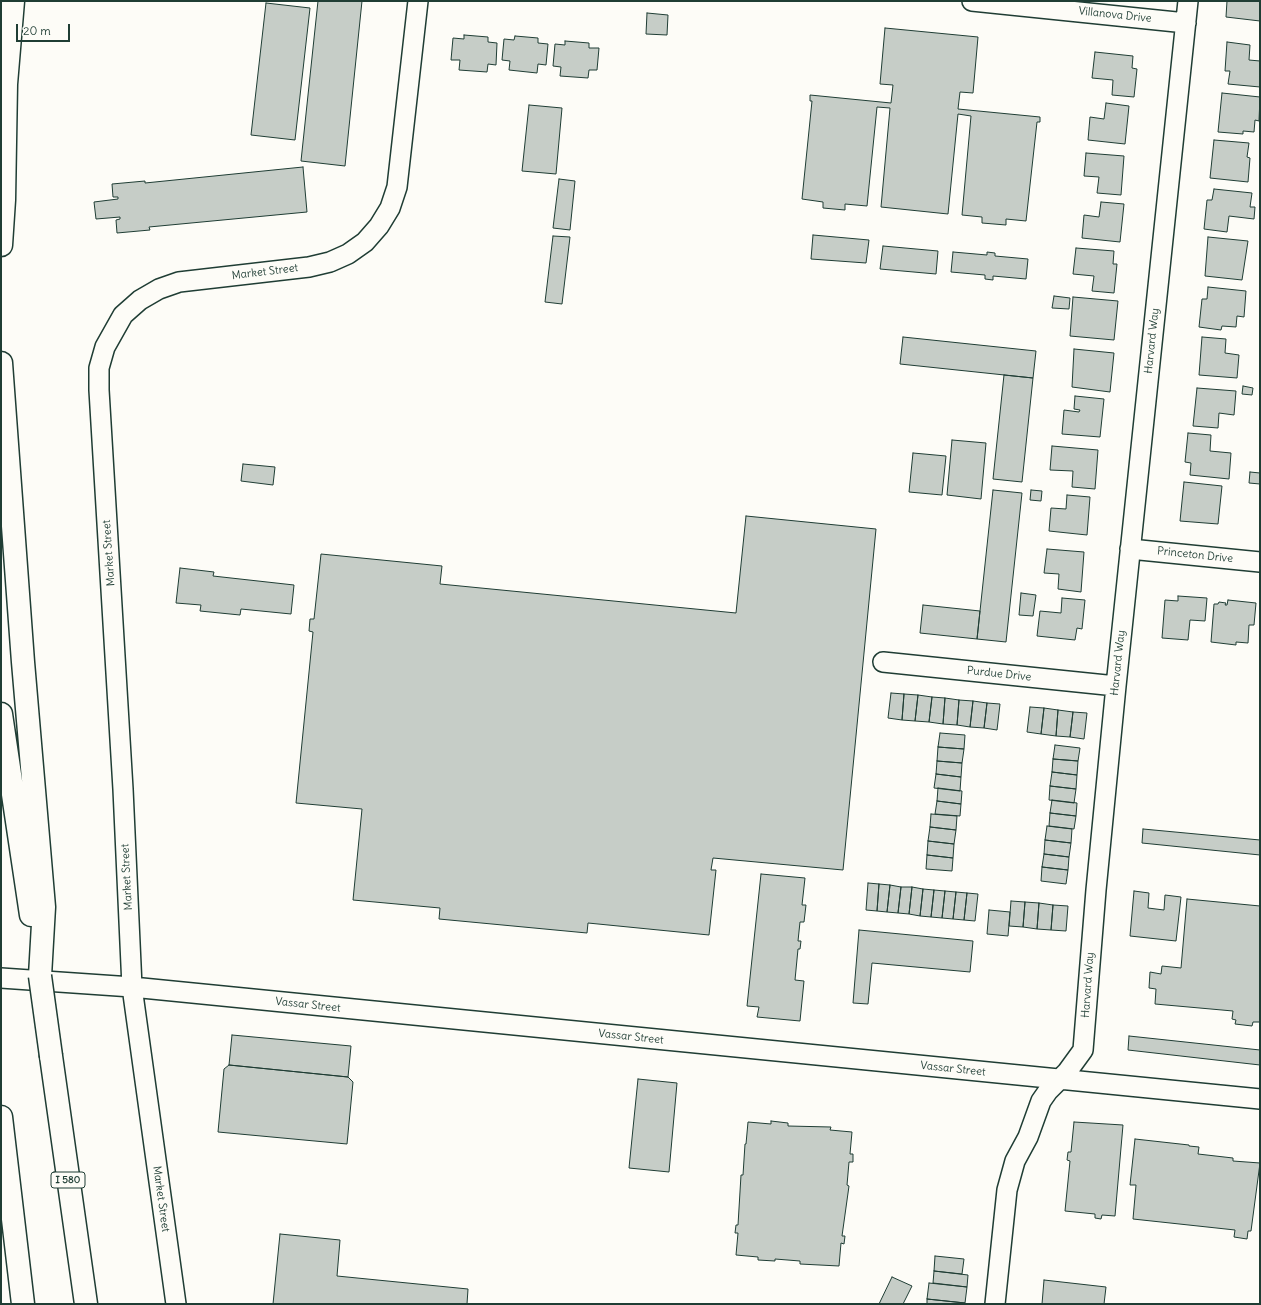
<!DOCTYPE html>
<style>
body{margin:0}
#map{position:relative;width:1261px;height:1305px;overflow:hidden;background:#fdfcf7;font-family:Delius,sans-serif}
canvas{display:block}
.frame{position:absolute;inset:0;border:2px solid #1f3d34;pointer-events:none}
.scale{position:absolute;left:16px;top:24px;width:54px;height:18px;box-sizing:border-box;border:2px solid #1f3d34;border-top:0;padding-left:5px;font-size:12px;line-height:14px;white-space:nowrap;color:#1f3d34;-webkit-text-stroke:3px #fdfcf7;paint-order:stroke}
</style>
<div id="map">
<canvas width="1261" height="1305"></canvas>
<div class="frame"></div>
<div class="scale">20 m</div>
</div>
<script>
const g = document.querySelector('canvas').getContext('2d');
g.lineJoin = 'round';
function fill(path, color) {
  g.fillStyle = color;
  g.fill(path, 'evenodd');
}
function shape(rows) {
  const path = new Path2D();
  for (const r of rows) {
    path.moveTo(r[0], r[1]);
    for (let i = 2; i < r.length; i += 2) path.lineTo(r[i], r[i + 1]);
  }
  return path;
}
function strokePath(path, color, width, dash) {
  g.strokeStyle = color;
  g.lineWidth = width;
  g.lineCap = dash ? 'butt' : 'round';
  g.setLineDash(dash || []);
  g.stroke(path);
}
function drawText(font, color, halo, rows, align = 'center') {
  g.font = font + ' Delius,sans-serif';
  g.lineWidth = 3.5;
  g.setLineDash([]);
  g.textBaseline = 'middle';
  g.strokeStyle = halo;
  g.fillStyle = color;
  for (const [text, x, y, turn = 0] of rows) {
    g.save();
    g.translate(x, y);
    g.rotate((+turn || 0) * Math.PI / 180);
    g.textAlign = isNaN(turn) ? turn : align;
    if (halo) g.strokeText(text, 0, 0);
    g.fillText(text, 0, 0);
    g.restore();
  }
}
const building = shape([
 [318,1,362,1,345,166,301,161,318,1],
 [1227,1,1260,1,1260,21,1226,17,1227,1],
 [266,3,310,8,295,140,251,135,266,3],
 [647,13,668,15,667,35,646,34,647,13],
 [885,28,978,37,973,93,960,92,958,109,1040,117,1040,122,1037,122,1026,221,1006,219,1006,225,982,223,982,217,962,215,971,116,958,114,948,214,881,207,890,108,877,107,867,206,845,204,845,210,823,208,823,202,802,199,812,101,810,101,810,95,891,103,893,85,880,84,885,28],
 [464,35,488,37,488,42,497,43,496,65,488,64,487,72,459,70,460,60,451,60,453,38,464,39,464,35],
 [515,36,538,38,538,43,548,44,546,65,538,64,537,73,509,70,510,61,502,60,504,39,514,40,515,36],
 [565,41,589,43,589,48,599,48,597,70,589,70,588,78,560,76,561,67,553,66,555,44,565,45,565,41],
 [1227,42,1250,45,1249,60,1260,61,1260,87,1228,84,1230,71,1225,71,1227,42],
 [1095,52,1133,56,1132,68,1137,69,1134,97,1112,95,1113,80,1092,78,1095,52],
 [1222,93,1260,97,1259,121,1255,120,1254,132,1243,131,1243,134,1218,132,1222,93],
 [1106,103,1129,106,1125,144,1088,140,1090,117,1104,119,1106,103],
 [529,105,562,108,556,174,522,171,529,105],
 [1214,140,1249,143,1247,157,1250,158,1248,182,1210,178,1214,140],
 [1086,153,1124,156,1121,195,1097,193,1099,177,1084,176,1086,153],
 [303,167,307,212,149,227,150,230,117,233,116,220,120,219,120,217,96,219,94,202,118,199,118,197,113,197,112,184,145,181,145,183,303,167],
 [559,179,575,181,570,230,553,228,559,179],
 [1214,189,1252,193,1250,207,1255,207,1254,219,1229,216,1227,232,1204,229,1207,200,1212,200,1214,189],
 [1101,202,1124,204,1120,242,1082,238,1084,215,1099,217,1101,202],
 [813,235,869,240,866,263,811,259,813,235],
 [553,236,570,237,562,304,545,302,553,236],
 [1208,237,1248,241,1242,280,1205,276,1208,237],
 [883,246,938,251,936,274,880,269,883,246],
 [1076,248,1114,251,1113,264,1117,264,1114,293,1092,291,1094,276,1073,274,1076,248],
 [953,252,987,255,987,252,995,253,995,256,1028,259,1026,279,993,276,993,280,985,279,985,275,951,272,953,252],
 [1208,287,1246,291,1244,317,1237,316,1236,327,1222,326,1221,330,1199,327,1202,299,1207,299,1208,287],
 [1054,296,1070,298,1069,309,1052,308,1054,296],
 [1073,297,1118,301,1114,340,1070,336,1073,297],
 [903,337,1036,351,1033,378,900,364,903,337],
 [1202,337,1226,339,1225,353,1239,355,1237,378,1199,375,1202,337],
 [1074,349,1114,353,1110,392,1072,387,1074,349],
 [1004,375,1033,378,1022,482,993,479,1004,375],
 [1243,386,1253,388,1252,395,1242,394,1243,386],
 [1197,388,1236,391,1234,415,1219,413,1218,428,1193,426,1197,388],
 [1075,396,1104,399,1100,437,1062,434,1064,410,1079,412,1080,410,1074,409,1075,396],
 [1188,433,1211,435,1210,451,1231,453,1229,479,1190,475,1191,463,1185,462,1188,433],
 [952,440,986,443,981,499,947,495,952,440],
 [1052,446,1098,450,1095,489,1072,487,1073,471,1050,470,1052,446],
 [913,453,946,456,942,495,909,492,913,453],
 [243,464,275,467,273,485,241,481,243,464],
 [1250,472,1260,473,1260,484,1249,483,1250,472],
 [1184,482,1222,486,1218,524,1180,521,1184,482],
 [993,490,1022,493,1006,642,977,639,993,490],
 [1031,490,1042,491,1041,501,1030,500,1031,490],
 [1067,495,1090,497,1087,535,1049,531,1051,508,1066,509,1067,495],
 [746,516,876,529,843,870,713,858,711,870,716,870,709,935,588,923,587,933,439,919,440,908,353,900,362,809,296,803,313,632,309,631,310,619,314,619,321,554,442,566,440,584,736,613,746,516],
 [1047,549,1084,552,1081,592,1058,589,1059,574,1044,573,1047,549],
 [180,568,214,572,213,576,294,585,291,614,241,609,240,615,200,611,201,605,176,603,180,568],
 [1021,593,1036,595,1033,616,1019,615,1021,593],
 [1178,596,1207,598,1205,621,1190,620,1188,640,1162,638,1165,600,1178,601,1178,596],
 [1062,598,1085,600,1082,629,1077,628,1075,640,1037,636,1040,611,1061,613,1062,598],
 [1228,600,1256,603,1254,625,1249,625,1248,643,1236,642,1236,645,1211,642,1214,604,1218,604,1219,602,1226,603,1225,605,1227,605,1228,600],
 [923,605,980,611,977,639,920,633,923,605],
 [891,693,904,694,902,720,888,718,891,693],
 [904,694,918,695,915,721,902,720,904,694],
 [918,695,932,697,929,722,915,721,918,695],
 [932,697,945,698,943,724,929,722,932,697],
 [945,698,959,700,957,725,943,724,945,698],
 [959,700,973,701,970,727,957,725,959,700],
 [973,701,987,703,984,728,970,727,973,701],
 [987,703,1000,704,997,730,984,728,987,703],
 [1030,707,1044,708,1041,734,1027,732,1030,707],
 [1044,708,1058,710,1056,736,1041,734,1044,708],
 [1058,710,1073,712,1070,737,1056,736,1058,710],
 [1073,712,1087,713,1084,739,1070,737,1073,712],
 [940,733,965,735,964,749,938,747,940,733],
 [1055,745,1080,748,1078,761,1053,759,1055,745],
 [938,747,964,749,962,763,937,761,938,747],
 [1053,759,1078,761,1077,775,1052,772,1053,759],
 [937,761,962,763,961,777,936,774,937,761],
 [1052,772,1077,775,1076,789,1050,786,1052,772],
 [936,774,961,777,960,791,934,788,936,774],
 [1050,786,1076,789,1074,803,1049,800,1050,786],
 [938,788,962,791,961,804,937,801,938,788],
 [1052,800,1077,803,1076,816,1050,813,1052,800],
 [937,801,961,804,960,816,935,814,937,801],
 [1050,813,1076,816,1074,829,1049,826,1050,813],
 [931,814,957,816,956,830,930,827,931,814],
 [1047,826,1072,829,1071,843,1045,840,1047,826],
 [930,827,956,830,954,844,928,841,930,827],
 [1143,829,1260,840,1260,855,1142,843,1143,829],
 [1045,840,1071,843,1069,857,1044,854,1045,840],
 [928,841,954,844,953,858,927,855,928,841],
 [1044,854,1069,857,1068,870,1042,867,1044,854],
 [927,855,953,858,952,871,926,869,927,855],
 [1042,867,1068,870,1066,884,1041,881,1042,867],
 [761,874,805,878,802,905,806,905,804,922,800,922,798,941,801,941,800,949,798,949,795,980,804,981,800,1021,757,1017,759,1007,747,1006,761,874],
 [868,883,879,884,877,911,866,910,868,883],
 [879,884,890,885,887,912,877,911,879,884],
 [890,885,901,887,898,913,887,912,890,885],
 [901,887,912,887,909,914,898,913,901,887],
 [912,887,923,889,920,916,909,914,912,887],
 [923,889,934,890,931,917,920,916,923,889],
 [934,890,945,891,942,918,931,917,934,890],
 [945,891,956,892,953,919,942,918,945,891],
 [1134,891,1149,893,1148,908,1164,910,1165,895,1181,897,1176,941,1130,936,1134,891],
 [956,892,967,893,964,920,953,919,956,892],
 [967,893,978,894,975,921,964,920,967,893],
 [1187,899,1260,906,1260,1022,1253,1022,1252,1026,1235,1024,1236,1020,1232,1019,1233,1011,1155,1004,1156,989,1149,988,1150,972,1161,974,1162,966,1181,968,1187,899],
 [1011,901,1025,902,1023,927,1009,926,1011,901],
 [1025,902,1039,903,1037,929,1023,927,1025,902],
 [1039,903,1053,905,1051,930,1037,929,1039,903],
 [1053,905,1068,906,1066,931,1051,930,1053,905],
 [989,910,1010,912,1008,936,987,934,989,910],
 [859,930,973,941,970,972,872,963,868,1004,853,1003,859,930],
 [232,1035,351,1046,348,1077,229,1065,232,1035],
 [1129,1036,1260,1050,1260,1065,1128,1050,1129,1036],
 [229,1065,348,1077,353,1082,347,1144,218,1132,224,1069,229,1065],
 [638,1079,677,1083,669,1172,629,1168,638,1079],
 [771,1121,788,1123,788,1126,831,1127,830,1130,852,1132,850,1154,853,1154,853,1162,849,1162,847,1185,849,1186,842,1236,845,1236,844,1244,841,1243,839,1266,800,1264,800,1261,775,1259,775,1261,758,1260,758,1257,736,1255,738,1233,735,1233,736,1225,738,1225,741,1175,743,1175,745,1144,746,1144,748,1122,771,1124,771,1121],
 [1074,1122,1123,1125,1115,1216,1102,1215,1101,1219,1095,1218,1095,1214,1065,1211,1070,1161,1067,1160,1068,1152,1071,1152,1074,1122],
 [1135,1139,1189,1145,1189,1146,1199,1147,1198,1154,1233,1158,1233,1161,1260,1163,1251,1231,1248,1231,1247,1239,1234,1237,1235,1230,1133,1219,1136,1185,1130,1185,1135,1139],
 [280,1234,340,1240,337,1276,468,1289,467,1304,273,1304,280,1234],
 [935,1256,964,1259,962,1274,934,1271,935,1256],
 [934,1271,968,1275,967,1287,933,1283,934,1271],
 [892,1277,912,1286,903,1304,879,1304,892,1277],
 [1044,1280,1106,1287,1104,1304,1042,1304,1044,1280],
 [929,1283,967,1287,965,1303,927,1299,929,1283],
 [927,1299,965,1303,965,1304,927,1304,927,1299]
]);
const minor = shape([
 [972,1,1186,23],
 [1130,549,1260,562],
 [883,662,1116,686],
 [1,978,132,987,1260,1099],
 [176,1304,132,987,123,789,99,390,99,368,105,347,123,315,140,300,159,289,179,282,309,267,330,262,348,254,365,242,379,226,390,208,397,187,418,1],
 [995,1304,1007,1190,1015,1161,1028,1137,1041,1101,1048,1091,1067,1072,1083,1050,1096,890,1116,686,1188,1]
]);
const highway = shape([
 [1,245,4,200,6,84,13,1],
 [1,363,23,662,44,907,40,976],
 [1,714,31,915],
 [51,1056,86,1304],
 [1,1117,23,1304]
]);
const highwayBridge = shape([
 [40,976,51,1056]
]);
const shields = [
 [68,1180,34]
];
const shieldNames = [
 ["I 580",68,1180]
];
const streetNames = [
 ["Villanova Drive",1115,15,6],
 ["Market Street",265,272,-7],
 ["Harvard Way",1152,341,-84],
 ["Market Street",109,553,-94],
 ["Princeton Drive",1195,555,6],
 ["Harvard Way",1118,663,-84],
 ["Purdue Drive",999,674,6],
 ["Market Street",127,877,-93],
 ["Harvard Way",1088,985,-86],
 ["Vassar Street",308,1005,6],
 ["Vassar Street",631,1037,6],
 ["Vassar Street",953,1069,6],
 ["Market Street",161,1199,82]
];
fill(building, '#c6cdc7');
strokePath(building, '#1f3d34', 1);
strokePath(minor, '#1f3d34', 22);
strokePath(highway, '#1f3d34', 25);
strokePath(minor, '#fdfcf7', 19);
strokePath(highway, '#fdfcf7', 22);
strokePath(highwayBridge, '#1f3d34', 25, []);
strokePath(highwayBridge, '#fdfcf7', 22);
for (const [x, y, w] of shields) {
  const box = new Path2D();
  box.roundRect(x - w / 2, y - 8, w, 16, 3);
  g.fillStyle = '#fdfcf7';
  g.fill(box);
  strokePath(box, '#1f3d34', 1);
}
drawText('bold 10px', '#1f3d34', null, shieldNames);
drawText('11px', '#1f3d34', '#fdfcf7', streetNames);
</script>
